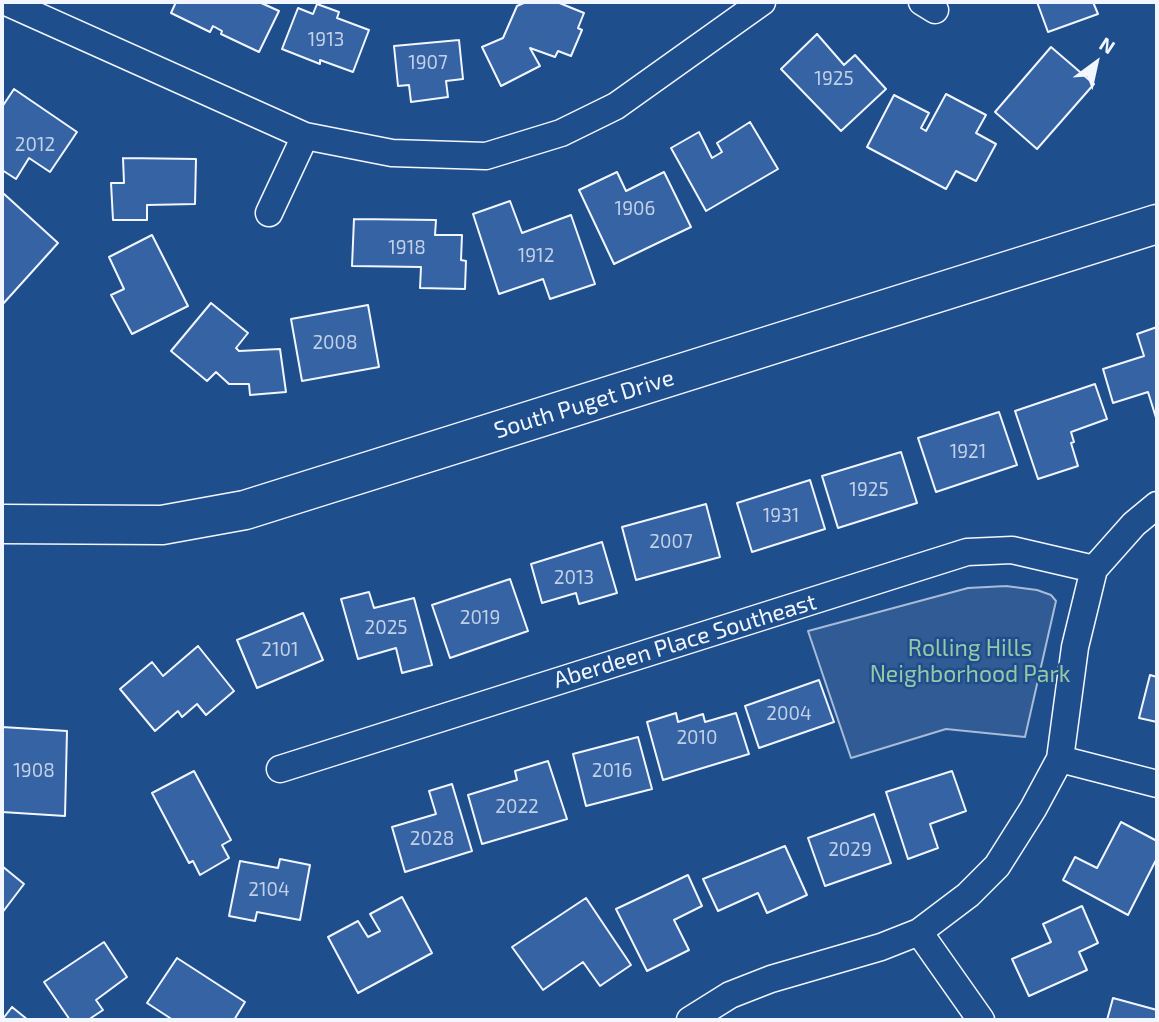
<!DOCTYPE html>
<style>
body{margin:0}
#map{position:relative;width:1159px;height:1022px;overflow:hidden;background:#1f4e8c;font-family:"Exo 2",sans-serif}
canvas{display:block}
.frame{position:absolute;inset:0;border:4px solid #f2f6ff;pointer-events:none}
.north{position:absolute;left:1061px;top:28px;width:70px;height:70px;-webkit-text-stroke:5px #1f4e8c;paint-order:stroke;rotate:33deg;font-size:19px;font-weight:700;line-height:28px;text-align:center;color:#f2f6ff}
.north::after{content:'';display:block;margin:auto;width:24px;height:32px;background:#f2f6ff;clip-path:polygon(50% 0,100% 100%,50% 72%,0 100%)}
</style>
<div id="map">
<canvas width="1159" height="1022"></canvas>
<div class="frame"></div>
<div class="north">N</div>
</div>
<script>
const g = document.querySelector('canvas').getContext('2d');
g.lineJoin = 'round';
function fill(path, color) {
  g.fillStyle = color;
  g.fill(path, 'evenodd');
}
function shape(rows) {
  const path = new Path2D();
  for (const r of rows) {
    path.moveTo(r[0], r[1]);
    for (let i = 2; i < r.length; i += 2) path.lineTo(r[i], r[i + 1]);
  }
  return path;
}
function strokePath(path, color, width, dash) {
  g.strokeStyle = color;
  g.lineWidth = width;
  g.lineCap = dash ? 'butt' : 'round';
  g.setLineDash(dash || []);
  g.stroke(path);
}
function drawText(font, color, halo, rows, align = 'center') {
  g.font = font + ' "Exo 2",sans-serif';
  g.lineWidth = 5;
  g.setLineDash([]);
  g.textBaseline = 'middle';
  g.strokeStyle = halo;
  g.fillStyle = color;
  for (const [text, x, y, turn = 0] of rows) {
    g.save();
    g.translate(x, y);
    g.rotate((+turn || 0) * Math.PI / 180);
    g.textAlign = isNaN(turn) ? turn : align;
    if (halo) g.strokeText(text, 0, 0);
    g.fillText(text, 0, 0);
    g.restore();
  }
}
const built = shape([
 [1006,586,1037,590,1051,595,1056,601,1025,737,946,729,851,758,808,631,968,588,1006,586]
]);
const building = shape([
 [176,2,259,2,279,11,259,52,221,34,222,31,213,26,210,32,171,13,176,2],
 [526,2,557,2,584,13,578,28,582,30,571,56,558,51,555,57,530,48,540,66,501,86,482,47,503,38,517,6,526,2],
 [1037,2,1093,2,1098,14,1048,32,1037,2],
 [317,4,339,12,337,18,369,30,353,72,320,60,320,64,282,49,298,8,313,14,317,4],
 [817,34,844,65,855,55,886,89,841,131,781,69,817,34],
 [459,40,463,79,446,81,448,97,411,102,409,85,398,86,394,46,459,40],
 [1051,47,1094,84,1037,149,995,112,1051,47],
 [14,89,77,132,50,172,29,158,16,179,2,170,2,107,14,89],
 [946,94,986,115,976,133,996,144,976,181,956,171,946,189,867,147,894,95,929,113,921,128,926,131,946,94],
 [750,122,778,169,706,211,671,148,699,132,712,158,722,152,717,143,750,122],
 [123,158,196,159,195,204,147,205,147,220,113,220,111,183,124,183,123,158],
 [617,172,626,191,664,172,691,227,614,264,579,190,617,172],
 [3,193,58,243,2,305,2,195,3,193],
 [510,201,522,233,571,215,595,284,550,299,543,279,499,294,473,214,510,201],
 [354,219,436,220,435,235,462,235,461,260,466,261,465,289,420,288,421,267,352,266,354,219],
 [152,235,188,306,132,334,111,295,124,289,109,257,152,235],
 [211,303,248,333,236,348,239,351,280,349,286,392,250,395,249,384,229,384,216,372,207,381,171,351,211,303],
 [368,305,379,367,302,381,291,319,368,305],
 [1157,327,1157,421,1148,392,1113,403,1103,369,1144,356,1137,334,1157,327],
 [1095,384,1107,419,1071,432,1074,442,1071,443,1078,466,1038,479,1015,411,1095,384],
 [999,412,1017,465,936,492,918,438,999,412],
 [901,452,917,503,838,528,822,476,901,452],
 [810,480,825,529,752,552,737,503,810,480],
 [706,504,720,557,636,580,622,527,706,504],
 [602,542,617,593,579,604,576,593,542,603,531,564,602,542],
 [510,579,528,631,450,658,432,605,510,579],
 [369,592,374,608,414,598,432,665,402,673,396,648,358,659,341,599,369,592],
 [303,613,323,660,257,688,237,640,303,613],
 [198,646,234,691,206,715,197,704,182,717,178,711,155,731,120,689,152,662,163,676,198,646],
 [1150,675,1157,677,1157,722,1139,718,1150,675],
 [819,680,834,722,759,748,745,706,819,680],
 [676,713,678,722,703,714,705,722,736,713,749,754,663,780,647,722,676,713],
 [2,727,67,731,65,816,2,812,2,727],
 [638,737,652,789,586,806,573,754,638,737],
 [548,761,567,819,482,844,468,795,517,780,515,771,548,761],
 [194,771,231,840,222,845,229,858,200,875,193,861,189,863,152,793,194,771],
 [952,771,966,811,930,824,938,848,908,859,886,792,952,771],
 [452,784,472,851,405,872,392,827,436,814,429,791,452,784],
 [874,814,891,863,825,886,808,838,874,814],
 [1121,822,1157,841,1157,858,1128,915,1063,880,1075,857,1097,868,1121,822],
 [785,846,807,895,767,913,758,893,718,911,703,879,785,846],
 [280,859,310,865,300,920,257,912,255,921,229,916,240,861,278,868,280,859],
 [2,866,24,884,2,913,2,866],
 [688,875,702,906,674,920,689,950,647,971,616,909,688,875],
 [402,897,432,953,358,993,328,937,358,921,368,937,380,931,370,914,402,897],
 [586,898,631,965,600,986,583,962,543,990,512,947,586,898],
 [1082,906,1098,943,1079,952,1087,970,1029,996,1012,959,1051,942,1043,924,1082,906],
 [104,942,127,977,96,1000,103,1010,88,1020,70,1020,44,982,104,942],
 [177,958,245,1002,234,1020,173,1020,147,1003,177,958],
 [1113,998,1157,1010,1157,1020,1107,1020,1113,998],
 [12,1007,28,1020,2,1020,12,1007]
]);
const street = shape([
 [6,2,305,136,392,153,486,156,561,133,616,106,762,2],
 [922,2,935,10],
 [269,213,305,136],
 [1060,759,1157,784],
 [280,769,967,552,1012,550,1094,569],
 [919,932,981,1020],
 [690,1020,730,995,771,979,881,947,919,932,968,895,997,866,1033,809,1060,759,1075,647,1094,569,1134,524,1157,505]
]);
const secondary = shape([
 [2,524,162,525,245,510,1157,224]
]);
const numberNames = [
 ["1913",326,40],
 ["1907",428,63],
 ["1925",834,79],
 ["2012",35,145],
 ["1906",635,209],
 ["1918",407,248],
 ["1912",536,256],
 ["2008",335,343],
 ["1921",968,452],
 ["1925",869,490],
 ["1931",781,516],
 ["2007",671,542],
 ["2013",574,578],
 ["2019",480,618],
 ["2025",386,628],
 ["2101",280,650],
 ["2004",789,714],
 ["2010",697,738],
 ["1908",34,771],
 ["2016",612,771],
 ["2022",517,807],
 ["2028",432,839],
 ["2029",850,850],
 ["2104",269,890]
];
const streetNames = [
 ["South Puget Drive",584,404,-17],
 ["Aberdeen Place Southeast",685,641,-17]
];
const parkNames = [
 ["Rolling Hills",970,648],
 ["Neighborhood Park",970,674]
];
fill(built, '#305b95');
strokePath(built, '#a8bbd7', 2);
fill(building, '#3563a3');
strokePath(building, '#f2f6ff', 2);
strokePath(street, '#f2f6ff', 29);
strokePath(secondary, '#f2f6ff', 41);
strokePath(street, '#1f4e8c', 26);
strokePath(secondary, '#1f4e8c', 38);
drawText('19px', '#c3d1e8', null, numberNames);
drawText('23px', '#f2f6ff', '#1f4e8c', streetNames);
drawText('23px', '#97c8a6', '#1f4e8c', parkNames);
</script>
